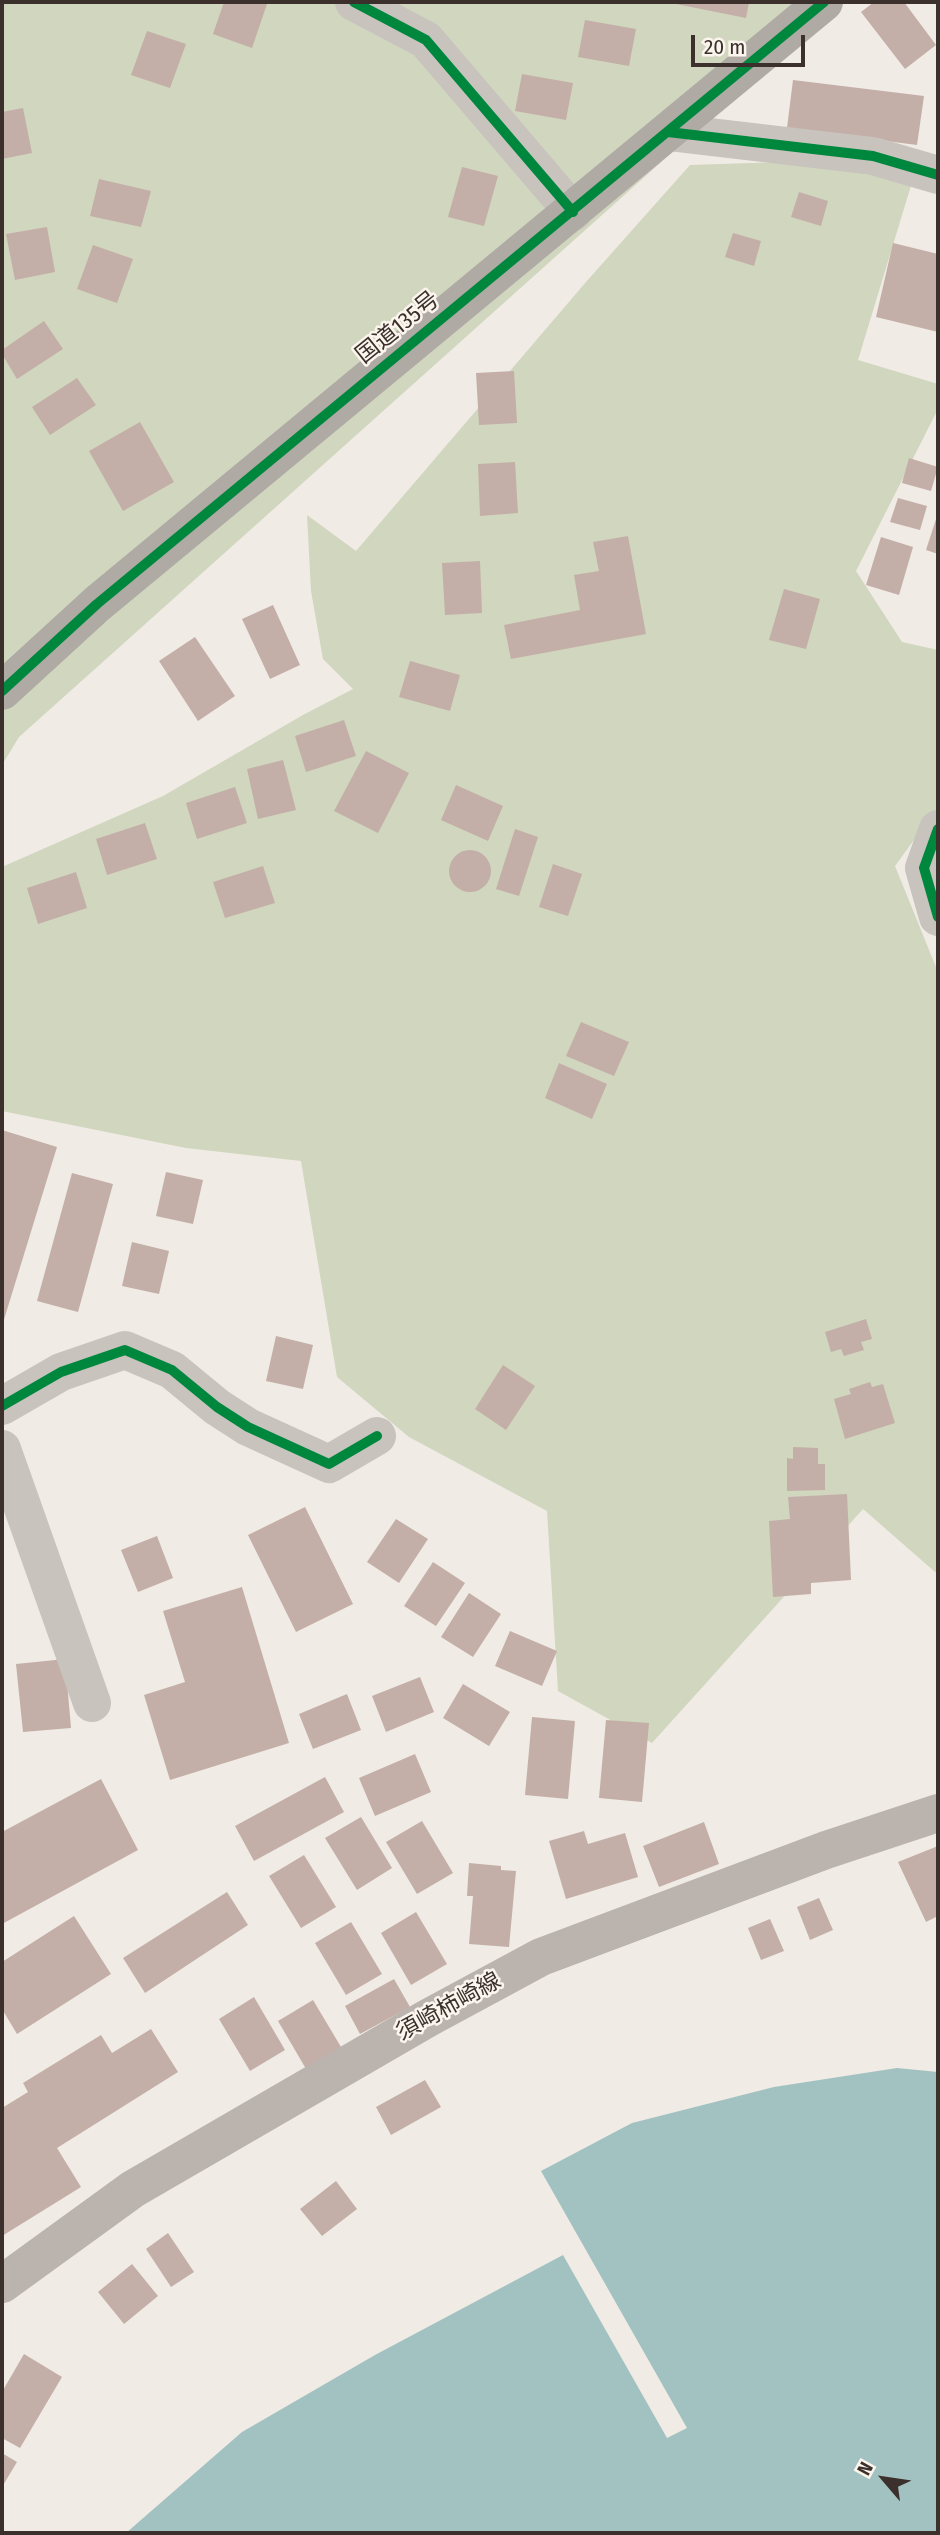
<!DOCTYPE html>
<meta charset="utf-8">
<style>
body{margin:0}
#map{position:relative;width:940px;height:2535px;overflow:hidden;background:#f0ebe5;font-family:"Fira Sans Condensed",sans-serif}
canvas{display:block}
.frame{position:absolute;inset:0;border:4px solid #3b302b;pointer-events:none}
.north{position:absolute;left:849px;top:2444px;width:70px;height:70px;-webkit-text-stroke:5px #fbf5ee;paint-order:stroke;rotate:299deg;font-size:19px;font-weight:700;line-height:28px;text-align:center;color:#3b302b}
.north::after{content:'';display:block;margin:auto;width:24px;height:32px;background:#3b302b;clip-path:polygon(50% 0,100% 100%,50% 72%,0 100%)}
.scale{position:absolute;left:691px;top:35px;width:114px;height:32px;box-sizing:border-box;border:4px solid #3b302b;border-top:0;padding-left:9px;font-size:21px;line-height:24px;white-space:nowrap;color:#3b302b;-webkit-text-stroke:5px #fbf5ee;paint-order:stroke}
</style>
<div id="map">
<canvas width="940" height="2535"></canvas>
<div class="frame"></div>
<div class="north">N</div>
<div class="scale">20 m</div>
</div>
<script>
const g = document.querySelector('canvas').getContext('2d');
g.lineJoin = 'round';
function fill(path, color) {
  g.fillStyle = color;
  g.fill(path, 'evenodd');
}
function shape(rows) {
  const path = new Path2D();
  for (const r of rows) {
    if (r.length === 3) {
      path.moveTo(r[0] + r[2], r[1]);
      path.arc(r[0], r[1], r[2], 0, 2 * Math.PI);
      continue;
    }
    path.moveTo(r[0], r[1]);
    for (let i = 2; i < r.length; i += 2) path.lineTo(r[i], r[i + 1]);
  }
  return path;
}
function strokePath(path, color, width, dash) {
  g.strokeStyle = color;
  g.lineWidth = width;
  g.lineCap = dash ? 'butt' : 'round';
  g.setLineDash(dash || []);
  g.stroke(path);
}
function drawText(font, color, halo, rows, align = 'center') {
  g.font = font + ' "Fira Sans Condensed","Noto Sans JP",sans-serif';
  g.lineWidth = 5;
  g.setLineDash([]);
  g.textBaseline = 'middle';
  g.strokeStyle = halo;
  g.fillStyle = color;
  for (const [text, x, y, turn = 0] of rows) {
    g.save();
    g.translate(x, y);
    g.rotate((+turn || 0) * Math.PI / 180);
    g.textAlign = isNaN(turn) ? turn : align;
    if (halo) g.strokeText(text, 0, 0);
    g.fillText(text, 0, 0);
    g.restore();
  }
}
const green = shape([
 [2,2,840,2,19,737,2,765],
 [814,161,913,179,858,360,938,384,938,409,856,571,902,642,938,650,938,807,895,866,938,972,938,1571,935,1572,863,1509,652,1743,558,1691,547,1511,409,1437,337,1377,301,1161,186,1148,2,1111,2,867,163,796,303,715,353,689,323,659,311,591,307,515,356,551,586,282,690,165]
]);
const water = shape([
 [897,2068,938,2072,938,2533,126,2533,242,2432,375,2355,563,2255,667,2438,687,2428,541,2171,632,2123,774,2087]
]);
const building = shape([
 [224,2,260,2,267,4,252,48,213,34],
 [666,2,749,2,746,18],
 [874,2,904,2,936,45,905,69,861,12],
 [585,20,636,29,629,66,578,57],
 [147,31,186,44,170,88,131,75],
 [522,74,573,83,566,120,515,111],
 [793,80,924,96,917,145,787,128],
 [23,108,32,153,2,159,2,112],
 [462,167,498,176,484,226,448,217],
 [99,179,151,191,141,227,90,216],
 [799,192,828,201,821,226,791,217],
 [47,227,55,272,15,280,6,234],
 [733,233,761,241,754,266,725,257],
 [893,243,938,254,938,332,876,317],
 [93,245,133,259,117,303,77,289],
 [44,321,63,349,17,379,2,354,2,350],
 [514,371,517,423,479,425,476,373],
 [77,378,96,405,50,435,32,407],
 [140,422,174,482,123,511,89,451],
 [909,458,938,467,931,491,902,483],
 [515,462,518,513,480,516,478,464],
 [898,498,927,506,920,530,890,522],
 [938,513,938,554,926,550],
 [628,536,646,634,511,659,504,625,580,610,574,575,599,571,593,542],
 [881,537,913,547,899,595,866,585],
 [480,561,482,613,445,615,442,563],
 [784,589,820,599,806,649,769,640],
 [273,605,300,665,270,679,242,619],
 [195,637,235,696,198,721,159,661],
 [410,661,460,675,450,711,399,697],
 [344,720,356,756,306,772,295,736],
 [366,751,409,773,378,833,334,811],
 [283,760,296,810,258,819,247,769],
 [456,785,503,806,488,841,441,820],
 [235,787,247,823,197,839,186,803],
 [145,823,157,859,107,875,96,839],
 [515,829,538,837,519,896,496,889],
 [470,871,21],
 [553,864,582,874,568,916,539,907],
 [263,866,275,903,225,918,213,882],
 [76,872,87,908,38,924,27,888],
 [581,1022,629,1042,614,1076,566,1056],
 [559,1063,607,1084,592,1119,545,1098],
 [2,1130,57,1147,2,1326],
 [166,1172,203,1180,193,1224,156,1216],
 [72,1173,113,1184,78,1312,37,1301],
 [132,1242,169,1251,159,1294,122,1286],
 [866,1319,872,1339,861,1342,864,1350,844,1356,841,1349,831,1352,825,1332],
 [276,1336,313,1345,303,1389,266,1381],
 [503,1365,535,1386,506,1430,475,1409],
 [870,1382,872,1387,883,1384,895,1423,845,1439,834,1399,851,1394,849,1389],
 [793,1447,818,1448,818,1464,825,1464,825,1490,787,1491,787,1458,793,1459],
 [847,1494,851,1580,811,1583,811,1594,773,1597,769,1521,790,1519,788,1497],
 [305,1507,353,1604,296,1632,248,1535],
 [396,1519,428,1539,399,1583,367,1562],
 [157,1536,173,1578,138,1592,121,1550],
 [433,1562,465,1583,436,1626,404,1606],
 [242,1587,289,1743,170,1780,144,1695,185,1682,163,1611],
 [469,1593,501,1614,473,1657,441,1637],
 [510,1631,557,1651,542,1686,495,1666],
 [65,1659,71,1728,23,1732,16,1664],
 [420,1677,434,1712,386,1732,372,1696],
 [463,1684,510,1712,489,1746,443,1718],
 [347,1694,361,1730,313,1749,299,1714],
 [532,1717,575,1721,568,1799,525,1795],
 [606,1720,649,1723,642,1802,599,1798],
 [415,1754,431,1792,375,1816,359,1778],
 [325,1777,344,1812,254,1861,235,1826],
 [101,1779,138,1850,2,1924,2,1832],
 [361,1817,392,1868,357,1890,325,1838],
 [422,1821,453,1873,417,1894,386,1842],
 [704,1822,719,1864,659,1887,643,1846],
 [584,1831,588,1844,625,1833,638,1877,566,1899,549,1841],
 [938,1846,938,1916,926,1922,898,1862],
 [304,1855,336,1907,301,1928,269,1876],
 [469,1863,501,1866,501,1870,516,1871,509,1947,469,1944,473,1896,467,1896],
 [227,1892,248,1925,145,1993,123,1958],
 [819,1898,833,1930,810,1940,797,1907],
 [416,1912,447,1964,411,1985,381,1933],
 [74,1916,111,1974,17,2034,2,2009,2,1962],
 [770,1919,784,1951,761,1960,748,1928],
 [351,1922,382,1974,346,1995,315,1943],
 [394,1979,410,2007,360,2034,345,2006],
 [254,1997,285,2050,250,2071,219,2019],
 [313,2000,344,2052,309,2074,278,2021],
 [151,2029,178,2072,57,2148,81,2187,2,2236,2,2108,28,2092,23,2083,101,2035,112,2053],
 [425,2080,441,2107,391,2135,376,2107],
 [336,2181,357,2209,322,2236,300,2209],
 [168,2233,194,2272,171,2287,146,2249],
 [132,2264,158,2296,124,2324,98,2292],
 [24,2354,62,2377,20,2448,2,2438,2,2392],
 [2,2453,17,2462,2,2487]
]);
const street = shape([
 [354,2,426,40,573,212],
 [668,132,873,156,938,175],
 [938,829,924,868,938,917],
 [2,1406,61,1372,125,1350,172,1370,217,1407,248,1427,329,1464,377,1436],
 [2,1449,92,1703]
]);
const secondary = shape([
 [2,2284,133,2189,428,2018,541,1957,826,1850,938,1813]
]);
const highway = shape([
 [2,691,97,604,824,2]
]);
const cycleway = shape([
 [354,2,426,40,573,212],
 [668,132,873,156,938,175],
 [2,691,97,604,824,2],
 [938,829,924,868,938,917],
 [2,1406,61,1372,125,1350,172,1370,217,1407,248,1427,329,1464,377,1436]
]);
const streetNames = [
 ["国道135号",398,328,-39],
 ["須崎柿崎線",449,2007,-29]
];
fill(green, '#d1d6bf');
fill(water, '#a1c2c1');
fill(building, '#c3afa7');
strokePath(street, '#c9c3be', 38);
strokePath(secondary, '#bab3ae', 38);
strokePath(highway, '#afaaa4', 38);
strokePath(cycleway, '#00873e', 10);
drawText('23px', '#3b302b', '#fbf5ee', streetNames);
</script>
